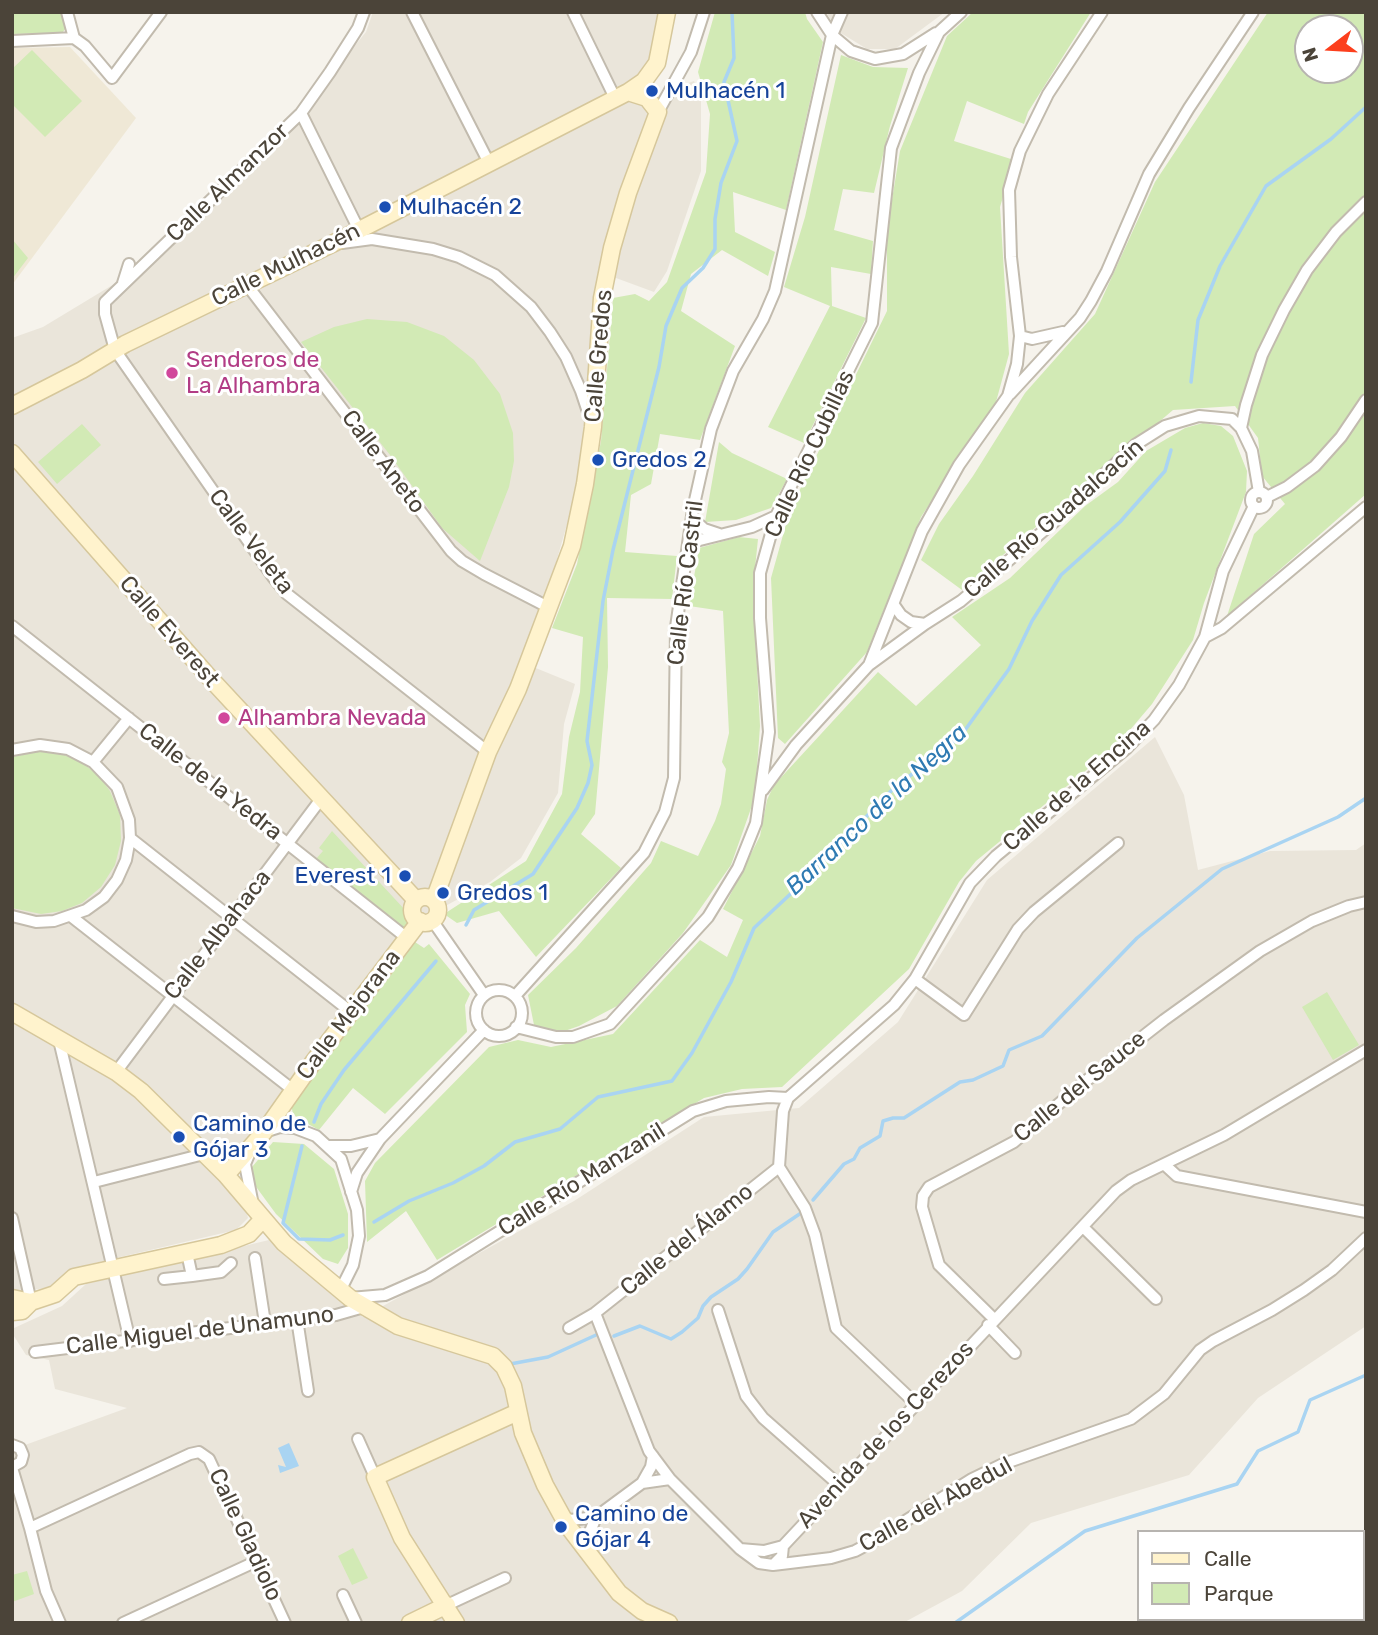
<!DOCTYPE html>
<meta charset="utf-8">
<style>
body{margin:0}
#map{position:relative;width:1378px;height:1635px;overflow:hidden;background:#f6f3ec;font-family:Rubik,sans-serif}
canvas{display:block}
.frame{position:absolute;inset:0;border:14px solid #4b4439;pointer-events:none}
.legend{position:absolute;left:1137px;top:1530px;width:228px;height:91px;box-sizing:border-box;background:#fff;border:2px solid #b7b4b0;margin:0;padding:9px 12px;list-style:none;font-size:21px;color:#4b4439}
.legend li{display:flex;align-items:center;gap:14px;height:35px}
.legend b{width:35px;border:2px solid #b7b4b0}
.north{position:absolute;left:1294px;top:14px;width:70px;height:70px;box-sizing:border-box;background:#fff;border:2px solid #b7b4b0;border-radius:50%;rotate:253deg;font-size:19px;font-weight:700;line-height:28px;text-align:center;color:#4b4439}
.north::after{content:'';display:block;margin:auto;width:24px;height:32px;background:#fc3f1d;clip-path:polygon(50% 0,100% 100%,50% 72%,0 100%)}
</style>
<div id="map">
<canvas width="1378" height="1635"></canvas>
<div class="frame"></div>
<ul class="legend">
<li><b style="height:9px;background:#fff3cd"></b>Calle</li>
<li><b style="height:19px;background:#d2eab5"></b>Parque</li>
</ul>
<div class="north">N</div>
</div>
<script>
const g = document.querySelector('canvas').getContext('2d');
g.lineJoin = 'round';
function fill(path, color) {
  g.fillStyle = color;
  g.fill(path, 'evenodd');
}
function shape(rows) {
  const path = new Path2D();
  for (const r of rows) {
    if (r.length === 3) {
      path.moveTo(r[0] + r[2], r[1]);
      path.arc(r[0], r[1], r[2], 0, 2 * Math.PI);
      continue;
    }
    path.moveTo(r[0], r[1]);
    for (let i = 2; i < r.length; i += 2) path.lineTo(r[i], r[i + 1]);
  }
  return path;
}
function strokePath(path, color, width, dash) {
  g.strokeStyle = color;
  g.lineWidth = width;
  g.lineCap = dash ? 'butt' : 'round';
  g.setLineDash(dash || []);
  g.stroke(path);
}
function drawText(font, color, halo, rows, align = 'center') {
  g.font = font + ' Rubik,sans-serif';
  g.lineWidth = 6;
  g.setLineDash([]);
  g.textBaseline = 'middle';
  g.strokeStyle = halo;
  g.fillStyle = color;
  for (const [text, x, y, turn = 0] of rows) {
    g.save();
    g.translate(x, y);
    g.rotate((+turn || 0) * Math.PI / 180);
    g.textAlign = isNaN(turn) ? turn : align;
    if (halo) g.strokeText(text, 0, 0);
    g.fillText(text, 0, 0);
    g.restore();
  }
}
const residential = shape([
 [373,12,662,12,653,61,639,101,694,81,701,100,701,171,667,271,654,292,616,278,598,281,590,385,580,479,549,587,521,662,575,684,564,724,558,793,521,858,490,882,408,926,219,1179,245,1205,248,1218,236,1230,86,1265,47,1288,12,1292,12,338,43,327,129,275,303,109,366,32],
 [826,12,945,12,895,49,867,49,836,30],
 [1155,737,1184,795,1198,870,1270,851,1356,850,1366,843,1366,1326,1258,1398,1189,1475,1031,1523,962,1591,903,1623,12,1623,12,1440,25,1445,127,1408,55,1389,49,1360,26,1355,12,1333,12,1329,62,1306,86,1284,269,1240,363,1317,574,1201,704,1117,799,1108,898,1022,987,880],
 [1366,1586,1366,1623,1267,1623,1277,1619,1362,1619,1362,1587]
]);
const education = shape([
 [70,47,136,118,12,285,12,48]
]);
const green = shape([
 [12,12,61,12,66,28,62,33,12,34],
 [715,12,805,12,807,19,823,42,786,210,733,192,735,232,775,252,768,276,722,250,691,274,681,311,735,346,700,440,660,434,651,484,631,495,625,552,677,556,672,599,607,598,608,667,595,814,581,834,621,868,536,957,499,911,457,923,444,914,526,861,562,794,569,737,580,692,583,637,552,628,577,564,601,441,613,298,635,294,649,301,667,282,706,172,710,114,698,72],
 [973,12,1091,12,1028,112,1024,124,967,101,954,141,1014,160,1000,207,1009,354,996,402,921,517,867,652,785,744,778,738,771,578,790,510,887,311,887,230,900,151,947,36],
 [1268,12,1366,12,1366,494,1227,616,1254,534,1285,504,1262,476,1258,438,1235,406,1173,410,962,590,921,560,939,524,973,476,1025,393,1095,314,1155,182],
 [1308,28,1350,28,1350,70,1308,70],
 [32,50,82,101,45,137,12,104,12,69],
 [841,55,873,67,908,68,890,126,874,193,843,189,834,230,873,241,871,274,831,267,832,306,866,318,804,443,768,427,830,306,784,287,805,217],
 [12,239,28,258,12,279],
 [367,319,407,322,444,336,474,360,500,394,513,433,514,461,509,487,480,561,442,528,390,455,301,342,334,327],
 [1203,423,1221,426,1233,436,1247,471,1246,492,1204,603,1193,640,1152,704,1118,744,976,861,959,882,909,969,782,1087,742,1089,704,1098,437,1260,406,1211,367,1242,365,1181,375,1163,489,1047,518,1040,551,1047,613,1034,700,940,727,957,743,920,723,909,760,836,767,800,774,785,878,672,916,706,981,645,952,617,1010,578,1085,506,1118,482,1146,451,1185,428],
 [82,424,101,445,57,484,38,462],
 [719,442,732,453,787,479,771,508,736,520,705,522],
 [739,537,758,539,753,588,760,726,755,797,731,865,683,933,617,1006,579,1026,559,1033,534,1025,528,995,576,948,651,863,661,841,698,856,715,821,721,804,726,769,722,762,729,733,723,611,689,606,699,548],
 [42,751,62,754,81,762,98,775,110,791,120,815,121,841,115,865,101,887,82,903,62,911,41,914,12,908,12,757],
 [332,831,406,911,408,926,405,929,316,859,323,851,319,848],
 [415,942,424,948,429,944,470,994,465,1005,467,1032,385,1114,353,1088,319,1130,299,1119,293,1114,291,1104],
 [1327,992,1359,1045,1333,1060,1302,1007],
 [273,1142,304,1144,334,1169,348,1214,348,1248,338,1264,323,1259,276,1214,254,1184,252,1167],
 [353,1548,368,1578,352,1585,338,1556],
 [27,1571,34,1594,12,1602,12,1575]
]);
const water = shape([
 [289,1443,299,1466,280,1473,278,1465,286,1467,278,1448]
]);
const stream = shape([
 [1191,382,1198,320,1220,266,1266,186,1331,139,1366,107],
 [466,925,474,910,533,874,577,808,588,783,592,765,587,741,603,601,613,550,659,367,666,326,682,288,703,268,715,249,715,219,721,183,737,141,724,82,734,58,732,12],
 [314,1122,321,1104,344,1070,436,961],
 [302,1146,283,1223,299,1239,330,1240,343,1235],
 [813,1200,844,1164,854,1159,860,1148,880,1136,883,1121,893,1118,904,1118,960,1082,973,1080,1003,1066,1009,1050,1042,1036,1137,938,1222,869,1338,817,1366,798],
 [374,1222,409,1201,453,1183,484,1166,515,1142,560,1129,598,1097,672,1081,692,1053,731,982,754,928,798,887,894,788,960,737,1009,669,1032,621,1061,575,1120,522,1165,471,1171,450],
 [614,1336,640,1326,671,1339,682,1332,698,1318,703,1306,711,1297,738,1279,747,1269,773,1232,801,1213],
 [510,1364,548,1357,596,1335],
 [955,1623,1085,1531,1237,1484,1258,1451,1298,1432,1310,1400,1366,1375]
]);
const street = shape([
 [67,12,74,38,85,46,112,78,161,12],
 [364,12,358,28,330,72,301,113,105,302,105,314,115,350,273,577,287,594,488,752],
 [412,12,489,163],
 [573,12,615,98],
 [817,12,832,35,851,51,875,59,903,54,936,33],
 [12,41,74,38],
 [658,112,691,52,704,12],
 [301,113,359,230],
 [342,243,372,239,433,249,459,257,495,275,531,307,550,332,566,357,581,391,591,421],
 [123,283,129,264],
 [247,285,451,551,462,561,484,574,548,607],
 [1020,336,1032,339,1063,332],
 [1010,394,1080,318,1091,301,1107,271,1149,174,1189,108,1253,12],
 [1241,428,1246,405,1262,355,1284,310,1307,270,1336,232,1366,202],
 [1259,500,8],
 [1267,497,1287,487,1315,466,1341,437,1366,400],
 [692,518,704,529,719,534],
 [688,543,752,527,776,516],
 [894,605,901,615,911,622,925,624],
 [12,626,407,938],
 [1205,637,1222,628,1366,507],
 [869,665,922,531,959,465,1008,396,1017,364,1020,336,1011,257,1009,190,1020,151,1048,94,1102,12],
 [12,750,40,745,68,749,93,762,117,787,129,820,130,838,126,860,117,880,104,897,86,910,54,921,36,922,12,916],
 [93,762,129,718],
 [763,790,796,745,869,665,925,624,961,601,1054,522,1135,445,1165,426,1199,416,1232,419,1241,428,1252,451,1259,492],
 [130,838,351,1012],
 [72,917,293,1090],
 [432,920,484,995],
 [915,979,964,1015,1018,929,1034,912,1118,843],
 [499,1013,23],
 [515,996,644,853,665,812,674,778,676,627,693,509,711,429,733,371,763,319,775,291,832,35,842,12],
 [516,1027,556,1037,573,1037,610,1024,708,917,738,868,756,823,769,732,760,618,760,573,776,516,872,323,891,148,919,73,939,32,961,12],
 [59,1040,130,1341],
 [116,1072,321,799],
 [264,1132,280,1127,295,1128,316,1136,341,1159,357,1210,359,1236,353,1265,340,1291],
 [328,1146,351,1146,380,1139,484,1030],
 [250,1152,245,1164,253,1205],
 [1165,1165,1177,1176,1366,1212],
 [94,1182,204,1154],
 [351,1192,357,1173,380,1139],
 [12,1218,31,1302],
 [1083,1227,1156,1299],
 [187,1253,192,1276,221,1272,231,1263],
 [255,1258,265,1323],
 [164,1279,192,1276],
 [350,1298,385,1295,428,1276,693,1111,726,1101,769,1097,788,1098],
 [718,1310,746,1396,763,1418,839,1485],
 [595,1313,649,1451,670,1479,740,1549,759,1563,773,1565,782,1556,783,1546],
 [297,1319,308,1391],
 [994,1319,939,1265,922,1207,923,1196,929,1187,1014,1142,1082,1084,1164,1020,1260,951,1312,921,1349,906,1366,902],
 [988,1325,1015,1353],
 [569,1328,595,1313,779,1167],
 [35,1352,336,1315,364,1307],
 [915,1403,836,1328,815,1235,805,1208,779,1167,783,1111,788,1098,894,1005,915,979,970,883,996,856,1127,748,1154,720,1179,685,1205,637,1223,571,1254,506],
 [358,1439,375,1477],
 [12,1445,20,1448,23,1455,21,1462,12,1467],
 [12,1468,30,1528,46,1591,60,1623],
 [642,1483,651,1467,653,1456],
 [562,1516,570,1520,596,1517,642,1483,670,1479],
 [30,1528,190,1454,199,1452,209,1459,285,1623],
 [740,1549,764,1551,783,1546,1116,1191,1131,1180,1224,1135,1366,1050],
 [585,1550,587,1539,596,1517],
 [773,1565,831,1558,855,1551,872,1542,972,1479,1003,1464,1131,1419,1164,1394,1200,1350,1213,1341,1272,1310,1304,1290,1332,1270,1366,1238],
 [343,1595,356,1623],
 [447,1605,505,1578],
 [1333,1619,1334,1623],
 [123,1623,257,1561]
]);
const secondary = shape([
 [12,406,82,370,125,344,332,244,628,92,644,81,657,63,667,12],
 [12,453,209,677,416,900],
 [425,910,13],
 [434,900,488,752,518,689,572,546,585,484,593,427,602,298,612,248,628,193,658,112,647,98,628,92],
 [12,1012,116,1072,141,1091,226,1175,284,1243,350,1298,398,1326,493,1356,504,1367,513,1386,523,1433,545,1485,567,1525,619,1593,642,1611,669,1623],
 [226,1175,264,1132,314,1061,420,921],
 [12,1298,31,1302],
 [12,1312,22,1311,31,1302,55,1294,74,1277,221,1245,249,1234,263,1219],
 [1362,1582,1366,1581],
 [410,1623,447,1605],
 [456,1623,402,1538,375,1477,518,1412],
 [1249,1623,1259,1619]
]);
const markers = [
 [652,91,7,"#1a4fb4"],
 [385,207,7,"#1a4fb4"],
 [172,373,7,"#d1479c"],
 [598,460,7,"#1a4fb4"],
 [224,718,7,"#d1479c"],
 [405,876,7,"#1a4fb4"],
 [443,893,7,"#1a4fb4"],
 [179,1137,7,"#1a4fb4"],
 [561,1527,7,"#1a4fb4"]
];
const transitNames = [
 ["Mulhacén 1",666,91],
 ["Mulhacén 2",399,207],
 ["Gredos 2",612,460],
 ["Everest 1",391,876,"right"],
 ["Gredos 1",457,893],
 ["Camino de",193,1124],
 ["Gójar 3",193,1150],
 ["Camino de",575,1514],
 ["Gójar 4",575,1540]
];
const streetNames = [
 ["Calle Almanzor",228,183,-44],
 ["Calle Mulhacén",286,265,-26],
 ["Calle Gredos",599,356,-85],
 ["Calle Río Cubillas",810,454,-65],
 ["Calle Aneto",383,462,53],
 ["Calle Río Guadalcacín",1054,519,-41],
 ["Calle Veleta",251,542,53],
 ["Calle Río Castril",686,583,-83],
 ["Calle Everest",169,632,49],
 ["Calle de la Yedra",210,782,38],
 ["Calle de la Encina",1077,786,-41],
 ["Calle Albahaca",218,935,-52],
 ["Calle Mejorana",349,1015,-53],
 ["Calle del Sauce",1080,1087,-39],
 ["Calle Río Manzanil",582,1180,-32],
 ["Calle del Álamo",687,1240,-39],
 ["Calle Miguel de Unamuno",200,1331,-7],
 ["Avenida de los Cerezos",886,1435,-47],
 ["Calle del Abedul",936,1505,-29],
 ["Calle Gladiolo",245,1535,65]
];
const hotelNames = [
 ["Senderos de",186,360],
 ["La Alhambra",186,386],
 ["Alhambra Nevada",238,718]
];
const waterNames = [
 ["Barranco de la Negra",877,810,-43]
];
fill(residential, '#eae5da');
fill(education, '#efe8d6');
fill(green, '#d2eab5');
fill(water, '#a9d4f2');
strokePath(stream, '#a9d4f2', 3.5);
strokePath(street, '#c2bbae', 14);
strokePath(secondary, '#d6c79b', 19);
strokePath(street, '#fff', 10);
strokePath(secondary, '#fff3cd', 16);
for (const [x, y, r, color] of markers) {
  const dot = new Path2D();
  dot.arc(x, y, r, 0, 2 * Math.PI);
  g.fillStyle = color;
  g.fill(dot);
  strokePath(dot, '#fff', 2.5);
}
drawText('23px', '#164399', '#fff', transitNames, 'left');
drawText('23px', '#4b4439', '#fff', streetNames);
drawText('23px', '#b23c85', '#fff', hotelNames, 'left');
drawText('italic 24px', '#2e7ab2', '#fff', waterNames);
</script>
